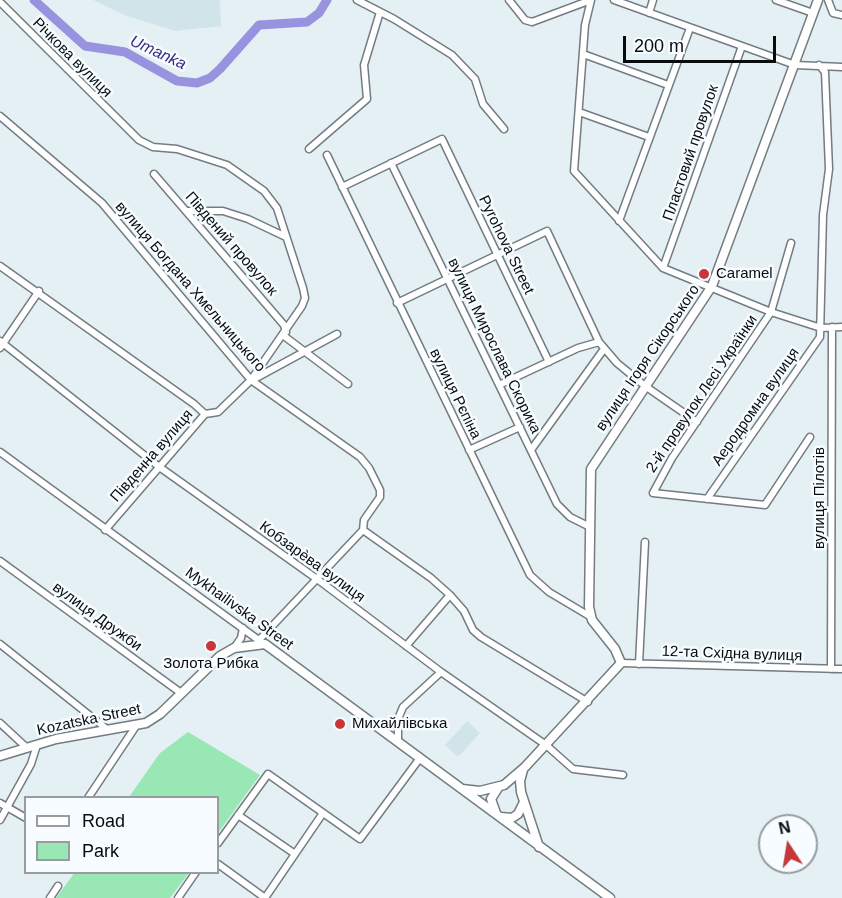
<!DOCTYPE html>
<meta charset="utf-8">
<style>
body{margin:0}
#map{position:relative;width:842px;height:898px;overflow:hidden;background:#e5f0f4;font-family:Arial,sans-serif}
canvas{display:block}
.legend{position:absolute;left:24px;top:796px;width:195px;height:78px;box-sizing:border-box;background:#f6fcff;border:2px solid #979c9e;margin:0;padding:8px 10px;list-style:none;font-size:18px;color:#090c0d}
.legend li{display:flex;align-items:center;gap:12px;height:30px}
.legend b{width:30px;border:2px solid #979c9e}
.north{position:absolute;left:758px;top:814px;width:60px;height:60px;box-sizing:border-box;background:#f6fcff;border:2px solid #979c9e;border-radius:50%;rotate:348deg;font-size:16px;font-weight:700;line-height:24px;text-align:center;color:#090c0d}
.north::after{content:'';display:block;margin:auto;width:21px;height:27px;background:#c6373a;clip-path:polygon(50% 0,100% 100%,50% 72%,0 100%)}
.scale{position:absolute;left:623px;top:36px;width:153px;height:27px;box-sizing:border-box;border:3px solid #090c0d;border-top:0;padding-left:8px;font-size:18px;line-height:21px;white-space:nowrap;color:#090c0d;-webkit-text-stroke:4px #f6fcff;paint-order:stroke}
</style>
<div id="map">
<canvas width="842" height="898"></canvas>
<ul class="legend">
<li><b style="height:8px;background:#fff"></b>Road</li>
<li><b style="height:16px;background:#98e7b4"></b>Park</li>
</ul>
<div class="north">N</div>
<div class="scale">200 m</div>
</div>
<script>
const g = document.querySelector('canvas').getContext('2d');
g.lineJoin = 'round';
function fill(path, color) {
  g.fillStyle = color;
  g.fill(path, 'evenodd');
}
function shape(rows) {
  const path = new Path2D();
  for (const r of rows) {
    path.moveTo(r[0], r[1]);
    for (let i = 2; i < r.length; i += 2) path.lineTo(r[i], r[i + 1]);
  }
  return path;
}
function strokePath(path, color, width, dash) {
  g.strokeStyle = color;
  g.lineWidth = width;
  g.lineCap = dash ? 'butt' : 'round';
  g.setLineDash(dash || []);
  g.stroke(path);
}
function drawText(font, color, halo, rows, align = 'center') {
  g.font = font + ' Arial,sans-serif';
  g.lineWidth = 5;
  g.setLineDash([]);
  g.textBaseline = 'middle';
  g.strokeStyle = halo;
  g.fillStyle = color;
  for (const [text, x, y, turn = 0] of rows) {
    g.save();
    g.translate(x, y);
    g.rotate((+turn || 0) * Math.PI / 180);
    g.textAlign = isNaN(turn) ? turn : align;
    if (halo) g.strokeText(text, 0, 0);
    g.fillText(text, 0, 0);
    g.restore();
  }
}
const built = shape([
 [93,0,220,0,221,26,175,31,124,15],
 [467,721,480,733,458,757,445,745]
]);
const green = shape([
 [188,732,260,775,218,833,218,798,129,797,160,753],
 [75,872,189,872,189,873,170,898,56,898]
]);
const river = shape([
 [34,0,85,46,125,52,177,81,197,83,210,78,220,69,259,25,307,22,319,13,327,0]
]);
const minor = shape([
 [357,0,394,19,452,55,475,79,483,104,504,129],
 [509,0,525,20,532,22,591,0],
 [591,0,585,25,574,171,663,268,771,312,821,328,842,327],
 [614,0,795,65,842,67],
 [776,0,813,13],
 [828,0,833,13,842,15],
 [0,2,139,140,153,147,177,149,227,165,264,191,277,208,303,288,305,298,302,306,251,380,218,412,205,414,105,530],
 [649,13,653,0],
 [583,54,668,85],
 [579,112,649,137],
 [0,116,102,203,251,380,360,457,369,468,380,490,380,497,364,520,363,530],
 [309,149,367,99,364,65,380,12],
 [327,155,530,575,549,592,591,617],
 [391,163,557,504,570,517,590,527],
 [154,174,284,325,286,332],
 [342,187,442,139,549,362],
 [186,211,223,211,248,219,286,237],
 [619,221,690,28],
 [791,243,771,312,672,458,653,493,765,505,810,437],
 [0,266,194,404,205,414],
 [663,268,742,46],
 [397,303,547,231,599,342,617,363,645,386,697,422],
 [284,336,348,384],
 [0,341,158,466,317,579,441,672,546,745,573,769,623,775],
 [0,348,39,291],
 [256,378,337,334],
 [499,385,578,348,599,342],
 [469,450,520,427],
 [531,450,604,349],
 [0,452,264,644],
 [707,499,820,337,823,215,829,169,825,72,819,65],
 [363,530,431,578,450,595,464,611,473,630,481,637,588,702],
 [0,561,181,693],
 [259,640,363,530],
 [0,644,108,730],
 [406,646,450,595],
 [234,648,241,638,243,628],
 [621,663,842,669],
 [639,664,645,542],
 [831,669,832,327],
 [0,723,27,748],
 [398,742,398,719,403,707,441,672],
 [88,798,136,726],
 [0,803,26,818],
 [238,815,295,854],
 [0,820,31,764,37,745],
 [218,843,268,774,360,839,420,758],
 [218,864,265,898],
 [50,898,58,886],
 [178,898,196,872],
 [265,898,323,813]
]);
const secondary = shape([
 [0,756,56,739,146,723,160,714,220,656,234,648,265,644,610,898],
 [523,770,520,781,521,792,539,847],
 [462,789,480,791,504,785,525,767,621,663,615,649,592,620,589,607,591,469,712,286,818,0],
 [496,813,491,799,498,788],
 [501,817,512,818,518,814,524,802]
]);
const markers = [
 [704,274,6,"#c6373a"],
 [211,646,6,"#c6373a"],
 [340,724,6,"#c6373a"]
];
const streetNames = [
 ["Річкова вулиця",72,58,45],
 ["Пластовий провулок",691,153,-71],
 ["Південий провулок",231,244,49],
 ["Pyrohova Street",506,245,64],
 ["вулиця Богдана Хмельницького",190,287,49],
 ["вулиця Мирослава Скорика",494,346,64],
 ["вулиця Ігоря Сікорського",648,358,-56],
 ["вулиця Рєпіна",455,394,64],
 ["2-й провулок Лесі Українки",702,394,-56],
 ["Аеродромна вулиця",756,407,-55],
 ["Південна вулиця",152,456,-49],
 ["вулиця Пілотів",820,498,-90],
 ["Кобзарèва вулиця",312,562,36],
 ["Mykhailivska Street",239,609,36],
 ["вулиця Дружби",97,617,36],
 ["12-та Східна вулиця",732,654,2],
 ["Kozatska Street",89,720,-12]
];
const poiNames = [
 ["Caramel",716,274],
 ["Золота Рибка",211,664,"center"],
 ["Михайлівська",352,724]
];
const waterNames = [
 ["Umanka",158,53,25]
];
fill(built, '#d1e4ea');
fill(green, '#98e7b4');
strokePath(river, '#9893df', 9);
strokePath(minor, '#737c80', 9);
strokePath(secondary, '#737c80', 11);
strokePath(minor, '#fff', 6);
strokePath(secondary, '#fff', 8);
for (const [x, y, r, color] of markers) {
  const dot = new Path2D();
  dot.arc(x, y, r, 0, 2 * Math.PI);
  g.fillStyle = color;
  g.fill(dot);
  strokePath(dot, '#f6fcff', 2);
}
drawText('15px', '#090c0d', '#f6fcff', streetNames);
drawText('15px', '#090c0d', '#f6fcff', poiNames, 'left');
drawText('italic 16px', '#3b2a81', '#f6fcff', waterNames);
</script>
